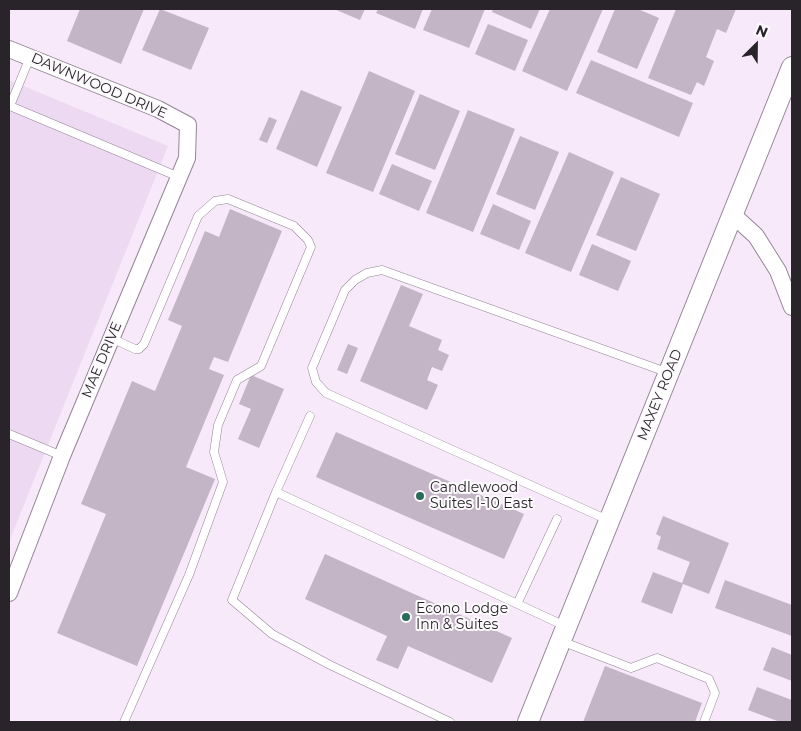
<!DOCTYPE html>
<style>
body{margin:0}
#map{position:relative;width:801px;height:731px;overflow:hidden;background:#f7e8fa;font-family:Montserrat,sans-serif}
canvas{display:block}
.frame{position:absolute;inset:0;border:10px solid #29242a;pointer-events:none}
.north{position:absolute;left:731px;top:20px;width:50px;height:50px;-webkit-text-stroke:4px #fdfafd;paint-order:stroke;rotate:23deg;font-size:14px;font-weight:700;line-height:20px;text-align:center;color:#29242a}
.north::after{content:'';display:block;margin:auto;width:18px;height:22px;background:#29242a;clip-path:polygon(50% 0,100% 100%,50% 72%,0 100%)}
</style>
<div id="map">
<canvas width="801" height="731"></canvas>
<div class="frame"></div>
<div class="north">N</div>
</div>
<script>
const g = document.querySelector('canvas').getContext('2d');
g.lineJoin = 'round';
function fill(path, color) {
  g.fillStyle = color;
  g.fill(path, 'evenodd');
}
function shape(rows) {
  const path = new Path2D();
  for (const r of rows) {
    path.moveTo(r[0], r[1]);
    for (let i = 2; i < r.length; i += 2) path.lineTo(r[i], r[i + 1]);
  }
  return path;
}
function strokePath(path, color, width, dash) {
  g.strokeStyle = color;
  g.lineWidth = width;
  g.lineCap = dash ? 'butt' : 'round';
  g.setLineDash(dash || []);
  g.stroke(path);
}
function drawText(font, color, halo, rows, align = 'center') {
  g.font = font + ' Montserrat,sans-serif';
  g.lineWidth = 4;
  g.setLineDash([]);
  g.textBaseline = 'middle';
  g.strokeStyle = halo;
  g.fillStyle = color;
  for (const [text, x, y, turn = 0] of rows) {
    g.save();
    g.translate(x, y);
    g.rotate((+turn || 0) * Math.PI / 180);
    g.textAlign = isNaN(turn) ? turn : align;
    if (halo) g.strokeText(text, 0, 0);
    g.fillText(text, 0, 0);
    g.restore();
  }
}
const built = shape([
 [9,80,168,146,9,542]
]);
const building = shape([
 [80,9,144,9,121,64,67,41],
 [160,9,209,28,191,70,142,50],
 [334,9,365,9,360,20],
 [378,9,423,9,415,29,376,13],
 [432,9,485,9,469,48,423,30],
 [493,9,540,9,531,29,492,12],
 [550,9,603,9,567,91,522,71],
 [615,9,638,9,659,18,637,69,597,52],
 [676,9,736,9,726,33,717,29,706,57,714,61,704,86,697,82,691,95,648,78],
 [488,24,528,40,515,71,475,54],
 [591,60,693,103,679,137,576,93],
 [369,71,415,91,373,192,326,173],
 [301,90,342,107,317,167,276,149],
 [420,94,460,111,435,170,395,154],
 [468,110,515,129,473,232,426,213],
 [269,117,277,120,267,143,259,140],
 [520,136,559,152,535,210,496,194],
 [569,152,614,172,571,272,525,253],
 [392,164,432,181,419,211,379,194],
 [621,177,660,194,636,251,596,235],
 [493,204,531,221,519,250,480,234],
 [230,209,282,231,228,362,214,357,209,369,224,375,186,467,215,479,137,666,57,633,106,514,81,504,132,381,155,391,182,326,168,320,205,231,219,237],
 [592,244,631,261,618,291,579,275],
 [401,285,423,294,409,326,442,340,438,350,449,355,442,371,432,367,427,380,438,385,427,410,360,381],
 [348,344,358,348,347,374,337,370],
 [251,375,284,389,259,448,238,439,251,409,239,404],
 [336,432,524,514,504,559,316,477],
 [663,516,729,543,709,594,683,584,672,614,641,602,653,572,682,583,690,562,657,549,661,537,656,534],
 [325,554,512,638,492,683,408,646,398,669,376,660,387,636,305,599],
 [725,580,792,605,792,636,715,608],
 [772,647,792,655,792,681,763,670],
 [605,666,702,703,695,722,583,722],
 [757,687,792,700,792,722,780,722,748,710]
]);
const service = shape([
 [30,57,10,106,179,177],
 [111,338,135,349,139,349,144,344,198,216,215,201,228,199,294,226,308,240,311,247,261,366,237,380,218,425,214,452,223,482,189,575,124,722],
 [310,416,276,492,565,626],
 [9,434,62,456],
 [276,492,232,600,272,634,330,665,450,722],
 [608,520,326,393,316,382,312,368,345,290,355,280,367,273,382,270,669,373],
 [517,604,557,519],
 [561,641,631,668,657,658,709,679,715,693,704,722]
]);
const minor = shape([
 [9,49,158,109,188,125,187,158,62,456,9,593],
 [733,215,756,236,778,271,792,307]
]);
const tertiary = shape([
 [528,722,792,67]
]);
const markers = [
 [420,496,5,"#2a6c5b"],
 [406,617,5,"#2a6c5b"]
];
const streetNames = [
 ["DAWNWOOD DRIVE",99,86,23],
 ["MAE DRIVE",102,360,-67],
 ["MAXEY ROAD",660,395,-68]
];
const poiNames = [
 ["Candlewood",430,488],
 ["Suites I-10 East",430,504],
 ["Econo Lodge",416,609],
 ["Inn & Suites",416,625]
];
fill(built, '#edd9f2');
fill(building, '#c3b5c6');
strokePath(service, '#938596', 9);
strokePath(minor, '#938596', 18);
strokePath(tertiary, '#938596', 22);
strokePath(service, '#fff', 8);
strokePath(minor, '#fff', 16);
strokePath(tertiary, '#fff', 20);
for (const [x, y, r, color] of markers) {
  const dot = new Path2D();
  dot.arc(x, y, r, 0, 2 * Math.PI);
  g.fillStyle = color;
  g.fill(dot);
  strokePath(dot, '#fdfafd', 2);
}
drawText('14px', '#29242a', '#fdfafd', streetNames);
drawText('14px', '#29242a', '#fdfafd', poiNames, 'left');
</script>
